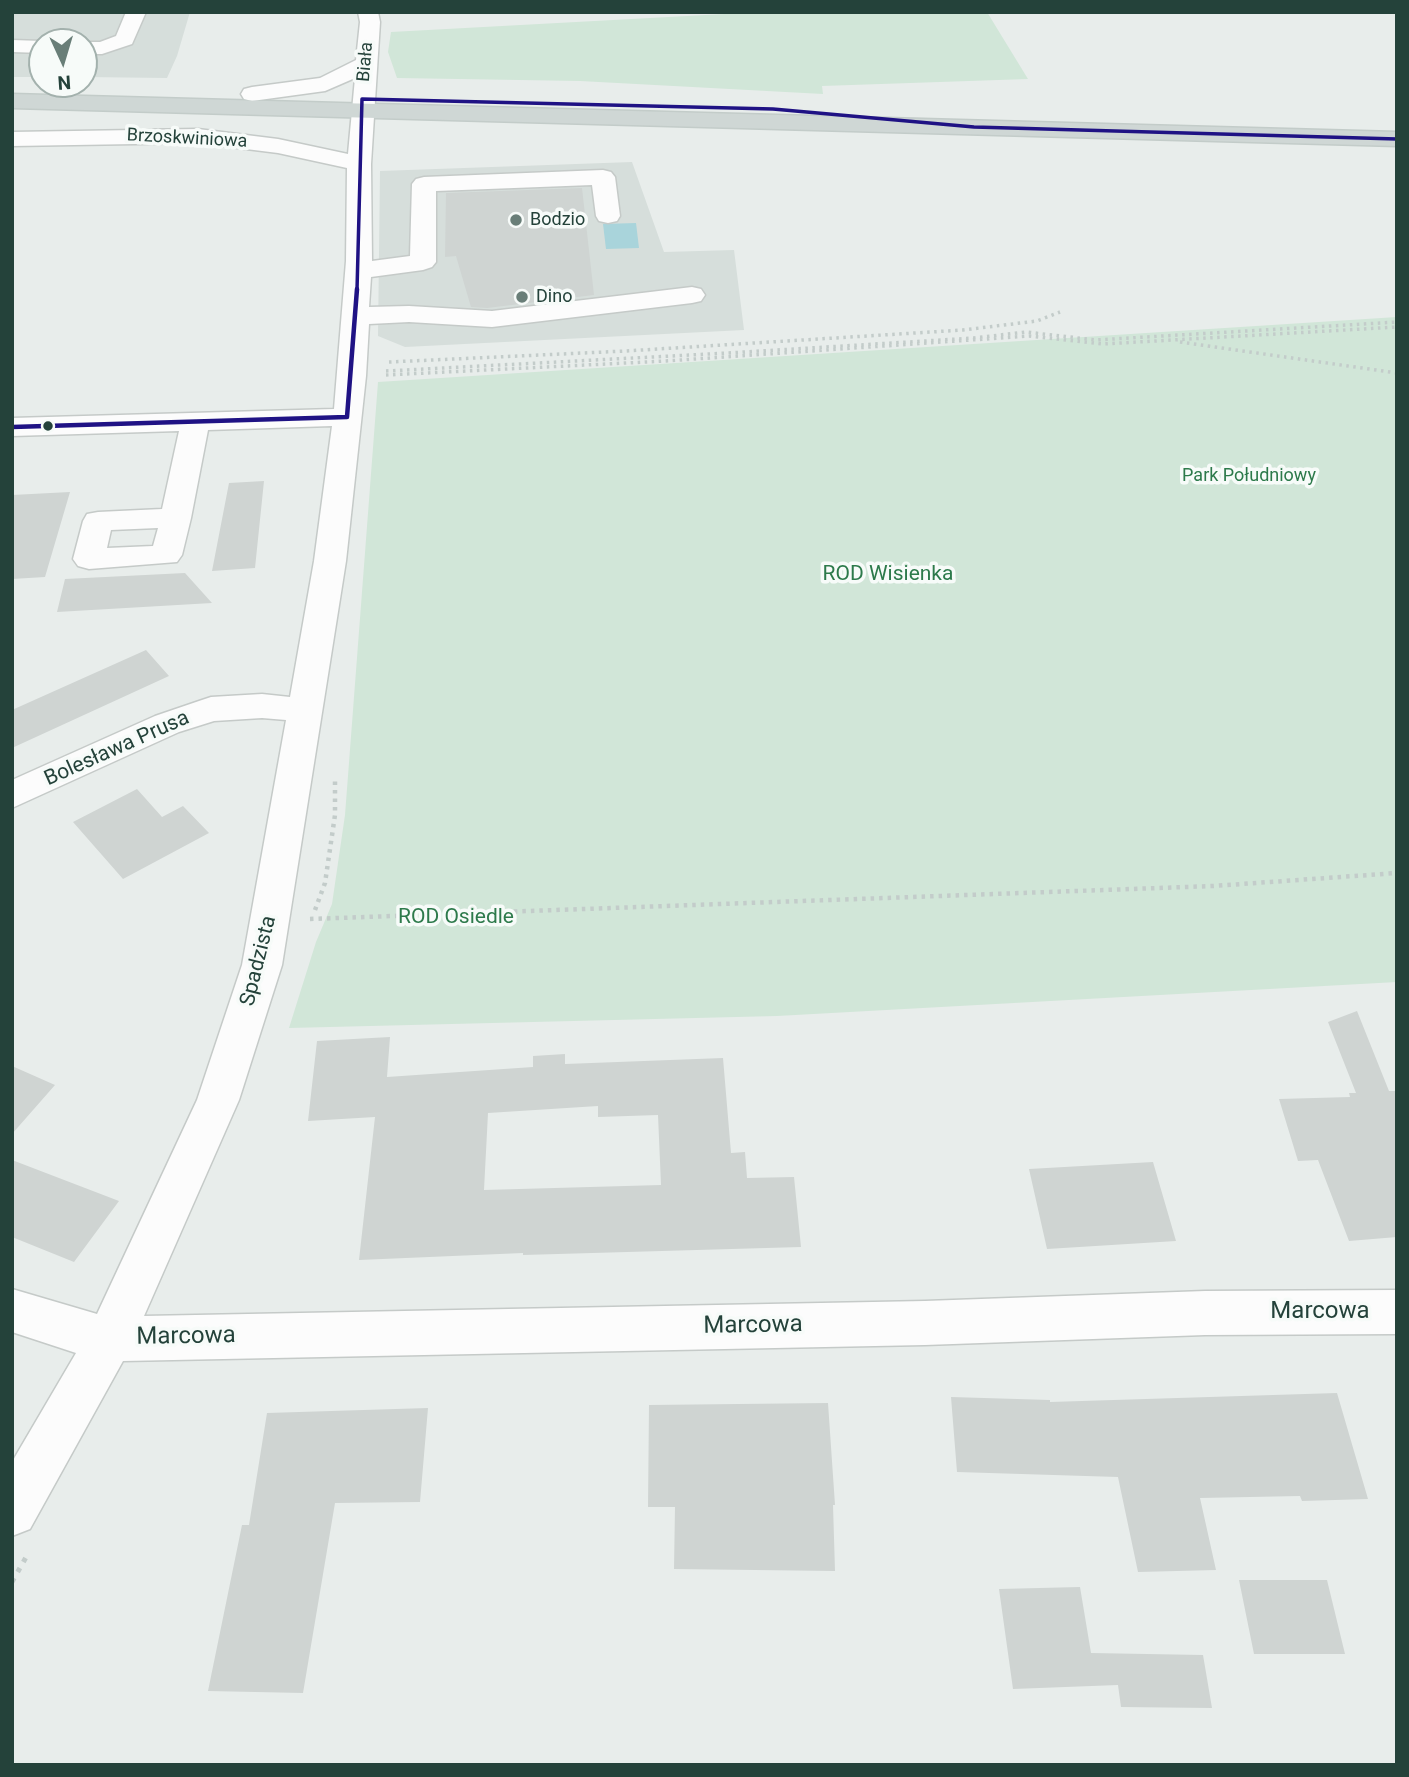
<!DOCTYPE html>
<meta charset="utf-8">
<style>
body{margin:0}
#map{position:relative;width:1409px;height:1777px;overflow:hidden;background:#e8edeb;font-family:Roboto,sans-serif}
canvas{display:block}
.frame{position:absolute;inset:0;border:14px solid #24423a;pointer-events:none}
.north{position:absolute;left:28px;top:28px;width:70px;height:70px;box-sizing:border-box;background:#f7fbf9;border:2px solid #a3b1ad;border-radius:50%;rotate:176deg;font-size:19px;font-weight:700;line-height:28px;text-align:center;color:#24423a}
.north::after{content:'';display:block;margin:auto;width:24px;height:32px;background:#697e78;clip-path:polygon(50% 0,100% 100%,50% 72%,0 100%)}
</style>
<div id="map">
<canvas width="1409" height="1777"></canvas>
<div class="frame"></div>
<div class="north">N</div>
</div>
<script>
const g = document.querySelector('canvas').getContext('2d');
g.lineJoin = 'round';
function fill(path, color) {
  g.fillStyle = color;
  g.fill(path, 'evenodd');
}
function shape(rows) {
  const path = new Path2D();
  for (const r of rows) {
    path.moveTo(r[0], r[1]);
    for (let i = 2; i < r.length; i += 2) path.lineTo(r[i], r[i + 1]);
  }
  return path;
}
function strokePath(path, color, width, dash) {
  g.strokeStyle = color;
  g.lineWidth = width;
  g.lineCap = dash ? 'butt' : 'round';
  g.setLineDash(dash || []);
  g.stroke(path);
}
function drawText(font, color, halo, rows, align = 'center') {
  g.font = font + ' Roboto,sans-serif';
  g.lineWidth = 7;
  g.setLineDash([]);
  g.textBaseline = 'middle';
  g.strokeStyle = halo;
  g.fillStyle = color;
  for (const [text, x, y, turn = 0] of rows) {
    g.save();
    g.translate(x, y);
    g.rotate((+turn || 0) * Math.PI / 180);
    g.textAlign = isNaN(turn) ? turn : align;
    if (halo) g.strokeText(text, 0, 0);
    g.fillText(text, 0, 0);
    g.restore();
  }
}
const built = shape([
 [12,12,190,12,177,56,167,78,84,77,84,42,42,42,42,77,12,77],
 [632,162,664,252,734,250,744,330,405,347,378,336,380,171]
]);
const green = shape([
 [761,12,987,12,1028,79,822,86,823,94,580,81,397,78,388,52,391,32],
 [1397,317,1397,982,777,1016,289,1028,316,942,332,904,345,815,378,382]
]);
const water = shape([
 [636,223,639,248,606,249,603,224]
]);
const building = shape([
 [582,188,594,295,487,308,471,307,456,256,445,257,446,193],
 [264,481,255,568,212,571,229,483],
 [70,492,45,577,12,579,12,495],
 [185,573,212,603,57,612,65,579],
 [146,650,169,676,12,748,12,710],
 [137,789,162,817,183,806,209,833,123,879,73,822],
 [1357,1011,1389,1091,1397,1091,1397,1237,1349,1241,1318,1160,1298,1161,1279,1099,1350,1097,1349,1093,1356,1093,1328,1022],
 [390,1037,387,1077,533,1067,533,1056,565,1054,565,1064,723,1058,731,1153,745,1152,747,1178,794,1177,801,1247,523,1255,523,1253,359,1260,375,1117,308,1121,317,1041],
 [598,1106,598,1117,658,1115,661,1185,484,1190,488,1113],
 [12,1066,55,1085,12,1134],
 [12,1160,119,1201,74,1262,12,1237],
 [1153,1162,1176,1241,1047,1249,1029,1169],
 [1337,1393,1368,1499,1302,1501,1300,1496,1200,1498,1216,1570,1138,1572,1118,1477,957,1472,951,1397,1050,1400,1050,1402],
 [828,1403,835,1505,833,1505,835,1571,674,1569,675,1507,648,1507,649,1405],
 [428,1408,420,1502,335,1503,303,1693,208,1691,242,1525,249,1525,267,1413],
 [1239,1580,1327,1580,1345,1654,1254,1654],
 [1080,1587,1091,1653,1203,1655,1212,1708,1121,1707,1118,1685,1013,1689,999,1589]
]);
const pathFar2 = shape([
 [1180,342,1397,373],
 [389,362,626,351,963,330,1037,321,1060,312],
 [386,371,728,353,974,338,1026,332,1096,340,1397,322],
 [386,375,666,361,1029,336,1103,344,1397,327]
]);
const pathFar1 = shape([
 [315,910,325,883,335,815,335,781],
 [310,919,1213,886,1397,873]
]);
const path = shape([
 [12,1582,29,1552]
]);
const minor = shape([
 [126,12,146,12,132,44,102,54,84,54,83,42,100,42,116,36,126,12],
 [358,12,378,12,380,22,371,164,372,261,410,256,412,184,416,179,424,177,603,170,611,172,615,177,620,216,617,221,608,223,599,221,596,216,592,185,436,191,436,262,432,267,423,270,371,277,369,307,409,306,492,311,692,287,701,289,705,295,701,301,692,303,492,327,409,322,369,324,366,376,346,561,282,965,239,1100,144,1316,925,1301,1205,1291,1397,1290,1397,1334,1205,1335,925,1345,123,1361,30,1529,12,1536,12,1462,76,1353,12,1332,12,1289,97,1314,197,1100,242,965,286,720,262,718,214,721,179,732,12,808,12,780,155,716,199,701,211,697,262,694,290,697,314,561,332,426,208,430,191,518,182,555,177,562,89,569,78,566,73,559,83,521,87,514,98,512,162,509,179,431,12,436,12,418,334,409,346,261,347,168,278,153,198,143,12,146,12,132,198,129,278,139,348,154,355,78,325,91,252,101,244,99,241,94,244,89,252,87,320,78,356,60,360,22,358,12],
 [158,528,153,546,107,548,111,530,158,528],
 [12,40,42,41,47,42,42,42,42,53,12,52,12,40]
]);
const major = shape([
 [12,94,1397,132,1397,146,12,108,12,94]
]);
const bus1Far1 = shape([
 [357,290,362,99,773,109,974,127,1397,139]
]);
const bus1 = shape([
 [347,417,357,289],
 [12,427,347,417]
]);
const markers = [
 [516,220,7,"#697e78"],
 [522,297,7,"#697e78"],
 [48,426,6,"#24423a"]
];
const farStreetnames = [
 ["Biała",366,62,-85],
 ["Brzoskwiniowa",187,139,3]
];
const farPoinames = [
 ["Bodzio",530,220],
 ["Dino",536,297]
];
const farParknames = [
 ["Park Południowy",1249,476]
];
const parkNames = [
 ["ROD Wisienka",888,575],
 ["ROD Osiedle",456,918]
];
const streetNames = [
 ["Bolesława Prusa",117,749,-24],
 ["Spadzista",259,961,-76]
];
const nearStreetnames = [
 ["Marcowa",1320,1312],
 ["Marcowa",753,1326,-1],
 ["Marcowa",186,1337,-1]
];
fill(built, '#d6dedb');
fill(green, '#d1e6d8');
fill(water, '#a9d4db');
fill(building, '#cfd4d2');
strokePath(minor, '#c5cac8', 3);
strokePath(major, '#c3ccc9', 3);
strokePath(pathFar2, '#c3ccca', 3.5, [2.5, 4.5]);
strokePath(pathFar1, '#c3ccca', 4.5, [3.5, 5]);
strokePath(path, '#c3ccca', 5, [4.5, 7]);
fill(minor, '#fcfcfc');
fill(major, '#cfd7d5');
strokePath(bus1Far1, '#1f1284', 3.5);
strokePath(bus1, '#1f1284', 4.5);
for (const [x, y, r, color] of markers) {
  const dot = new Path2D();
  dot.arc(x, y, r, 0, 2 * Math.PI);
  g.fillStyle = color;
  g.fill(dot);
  strokePath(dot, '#f7fbf9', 2.5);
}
drawText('18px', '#24423a', '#f7fbf9', farStreetnames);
drawText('18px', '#24423a', '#f7fbf9', farPoinames, 'left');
drawText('18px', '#2d7a4b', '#f7fbf9', farParknames);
drawText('21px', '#2d7a4b', '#f7fbf9', parkNames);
drawText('21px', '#24423a', '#f7fbf9', streetNames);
drawText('24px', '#24423a', '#f7fbf9', nearStreetnames);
</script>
